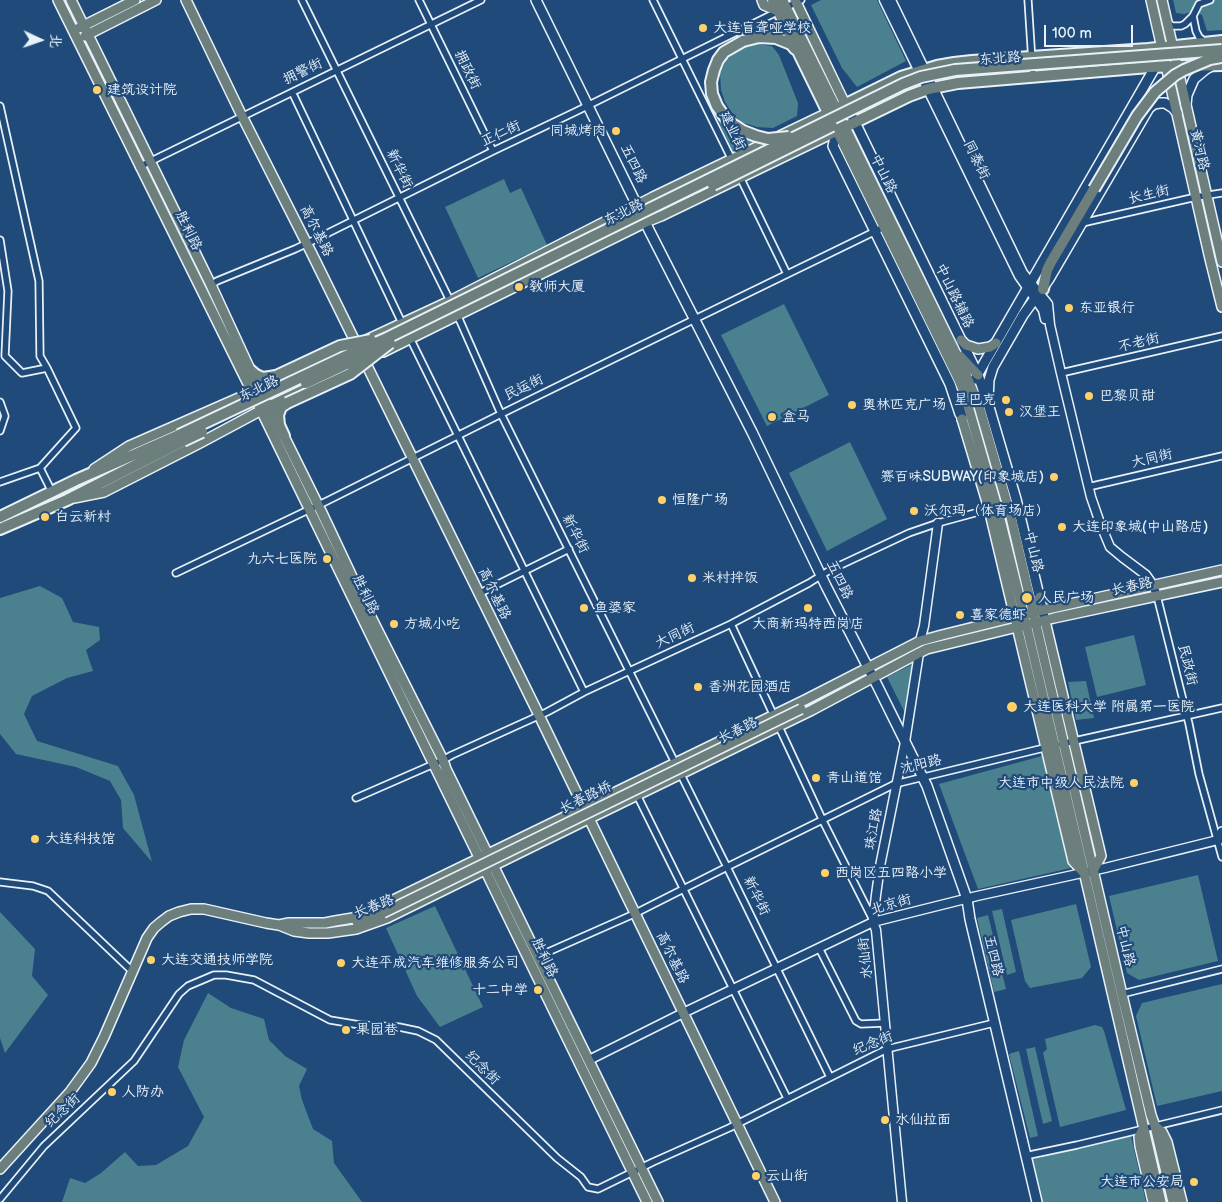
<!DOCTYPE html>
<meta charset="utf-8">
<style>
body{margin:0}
#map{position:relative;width:1222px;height:1202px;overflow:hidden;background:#1f4a7a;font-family:"Balsamiq Sans","LXGW WenKai TC",sans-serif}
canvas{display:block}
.north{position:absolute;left:15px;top:15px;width:50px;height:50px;-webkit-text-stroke:4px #1f4a7a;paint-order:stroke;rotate:93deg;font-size:14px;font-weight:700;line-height:20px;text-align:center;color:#e8f1f8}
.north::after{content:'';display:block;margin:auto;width:18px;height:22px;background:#e8f1f8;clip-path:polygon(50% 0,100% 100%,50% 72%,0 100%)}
.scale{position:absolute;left:1044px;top:25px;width:89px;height:22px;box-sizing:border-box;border:2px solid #e8f1f8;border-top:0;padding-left:6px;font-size:15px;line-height:18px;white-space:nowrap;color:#e8f1f8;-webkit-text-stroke:4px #1f4a7a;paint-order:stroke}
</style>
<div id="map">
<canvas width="1222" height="1202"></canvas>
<div class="north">北</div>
<div class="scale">100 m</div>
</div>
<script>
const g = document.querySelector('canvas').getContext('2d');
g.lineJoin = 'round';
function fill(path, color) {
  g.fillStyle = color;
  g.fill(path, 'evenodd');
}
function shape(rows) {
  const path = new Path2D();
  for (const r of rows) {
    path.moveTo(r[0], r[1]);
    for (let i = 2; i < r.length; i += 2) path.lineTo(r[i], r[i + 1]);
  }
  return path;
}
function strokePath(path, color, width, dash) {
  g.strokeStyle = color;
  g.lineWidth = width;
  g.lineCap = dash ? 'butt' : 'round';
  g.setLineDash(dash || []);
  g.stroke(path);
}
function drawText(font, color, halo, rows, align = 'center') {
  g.font = font + ' "Balsamiq Sans","LXGW WenKai TC",sans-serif';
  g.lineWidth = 4.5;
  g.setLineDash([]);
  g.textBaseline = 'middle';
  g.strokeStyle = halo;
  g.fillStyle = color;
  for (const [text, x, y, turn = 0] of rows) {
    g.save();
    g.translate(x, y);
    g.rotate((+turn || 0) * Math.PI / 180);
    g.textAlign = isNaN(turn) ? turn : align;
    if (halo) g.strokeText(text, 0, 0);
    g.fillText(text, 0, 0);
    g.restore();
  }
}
const green = shape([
 [821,0,877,0,906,61,857,87,842,68,811,5],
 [1173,0,1222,0,1222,30,1207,31,1202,15,1195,11,1184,14,1176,13],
 [758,44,772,46,779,55,798,103,797,116,773,128,757,127,741,122,732,113,725,102,721,90,720,73,726,60,741,48],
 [717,118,729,129,753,140,755,143,733,152],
 [504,179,510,193,521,188,547,245,478,278,445,207],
 [784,304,829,395,767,426,721,335],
 [850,442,887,519,827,551,789,473],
 [40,586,62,598,73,622,99,627,100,640,86,650,93,671,67,678,32,696,24,714,37,741,118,766,134,795,152,862,123,828,121,800,110,781,76,767,16,754,0,734,0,598],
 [1134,635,1146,685,1097,697,1085,647],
 [915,663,906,715,887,677],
 [1086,681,1094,718,1076,720,1068,682],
 [1042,756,1071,868,978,889,939,784],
 [1198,875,1218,961,1139,980,1127,973,1109,896],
 [1076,904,1091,967,1082,978,1030,988,1025,981,1011,920],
 [435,906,483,1007,440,1027,417,996,386,928],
 [1002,909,1016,972,1007,975,992,911],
 [0,912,35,949,32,976,48,995,5,1053,0,1038],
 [988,915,1006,989,994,992,977,918],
 [1222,984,1222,1091,1157,1106,1136,1016,1142,1003],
 [208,993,231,1008,264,1019,269,1040,285,1056,307,1069,299,1086,302,1100,313,1129,332,1141,334,1163,362,1202,62,1202,70,1178,85,1183,101,1173,125,1152,138,1166,156,1165,188,1146,204,1117,178,1067,184,1040],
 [1095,1025,1102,1027,1104,1031,1126,1110,1060,1127,1043,1053,1047,1049,1045,1039],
 [1035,1047,1052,1121,1043,1124,1026,1049],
 [1019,1051,1038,1136,1030,1138,1009,1054],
 [1131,1136,1146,1202,1040,1202,1030,1160]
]);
const minor = shape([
 [302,0,460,321,501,414,727,867,830,1077],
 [419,0,493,151],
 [653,0,733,162],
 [1028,0,1033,77],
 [1193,16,1196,31,1199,37,1205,42],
 [1167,22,1172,26,1181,26,1185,24,1193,16,1199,4,1210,0],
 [294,96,402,323],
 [0,106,39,281,40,356,47,368],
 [139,167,481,0],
 [739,175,787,274],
 [1082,223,1196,197,1222,193],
 [0,240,8,291,5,356,22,373,47,368,76,428,40,468],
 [211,285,217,281,295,249,314,240,493,151,575,112,801,0],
 [410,338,584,692],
 [1061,373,1222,336],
 [0,402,5,416,0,431],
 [0,482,40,468,52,492],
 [1088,487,1222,456],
 [176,573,327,501,501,414,695,319,884,227],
 [478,594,569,549],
 [1157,596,1189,724,1199,774,1222,857],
 [731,624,823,821,873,920],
 [1061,744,1222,708],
 [637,795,787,1098],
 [356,798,443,760,452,755,547,712,584,692,731,624,809,583,830,570,909,533,938,523,1008,504],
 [0,882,33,886,48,891,132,971],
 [819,948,856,1021,861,1024,885,1023],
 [539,956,634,914,727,867,895,784,1048,747],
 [1122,994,1222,969],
 [1025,1156,1077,1145,1222,1110],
 [0,1199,44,1146,134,1061,179,994,188,986,214,975,226,975,254,980,330,1020,360,1025,399,1027,418,1031,436,1040,557,1158,581,1177,588,1187,598,1189,653,1162,729,1128,887,1049,994,1023]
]);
const tertiary = shape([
 [884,0,1019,276,1043,310,1045,319],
 [891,0,1023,273,1048,304,1050,325,1061,373,1091,497,1100,523,1110,547,1122,557,1146,575,1153,585,1157,596],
 [920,641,924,626,938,523],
 [589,1060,683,1013,873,922,977,896,1105,868,1222,839],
 [902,1202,876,930,873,922,876,895,880,866,905,742,919,653]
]);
const secondary = shape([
 [536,0,650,232,752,432,826,586,878,687,927,786,967,899,970,919,1037,1202],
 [846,104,978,375,989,407,1016,499,1045,621],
 [1186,105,1187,95,1194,79,1206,69,1213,65],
 [837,131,833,146,950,384,960,414],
 [975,379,1165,50],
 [988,399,989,380,993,367,1023,315,1049,279,1149,108,1154,104,1160,103,1165,103,1173,108,1177,113],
 [962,419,962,407,966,395],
 [1218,840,1222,832]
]);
const primary = shape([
 [58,0,261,410,647,1202],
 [71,0,211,285,259,389,269,406,322,513,372,619,443,760,446,769,658,1202],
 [186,0,240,112,311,252,535,707,775,1202],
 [762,0,764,5,778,11],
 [795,0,845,104],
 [1151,0,1210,259,1222,307],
 [1162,0,1222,262],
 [79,28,135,0],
 [85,36,156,0],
 [961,340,966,345,978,349,990,347,996,343],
 [364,341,450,301,653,197,836,109,964,370,979,406,1011,517,1124,1003,1151,1115,1155,1126,1173,1202],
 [383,352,646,222,661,216,837,131,959,380,964,392,997,507,1029,636,1161,1202],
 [960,356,978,375],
 [962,419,989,509,1073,861,1084,873],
 [94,469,129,446,259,389,352,346],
 [74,498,104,492,200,443,269,406,360,363],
 [1033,612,1040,597],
 [1045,621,1101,856,1093,871],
 [357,922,383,913],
 [279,925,294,931,309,933,328,933,356,929,387,918,588,819,812,710,919,653,927,649,1054,618,1222,582],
 [279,925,289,923,325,923,335,921,353,918,381,906,583,808,805,700,920,641,942,635,1043,610,1222,570],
 [1155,1126,1162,1132,1167,1142,1182,1202],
 [1143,1129,1139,1137,1140,1146,1153,1202],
 [0,1169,70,1092,91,1063,104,1037,147,938,154,928,161,922,169,916,179,912,191,909,204,909,266,923,285,926]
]);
const trunk = shape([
 [773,0,837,131,909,96,928,89,958,83,1149,67,1222,65],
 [782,0,836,109,901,77,937,66,954,63,972,61,1148,49,1222,41],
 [743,41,759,37,776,38,791,44,795,49],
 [1043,289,1047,270,1051,262,1094,189],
 [250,370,256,375,263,378,276,376],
 [284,436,279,425,278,415,281,407,287,403],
 [0,517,76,480,179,435],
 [0,529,67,500,183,441]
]);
const primaryBridge = shape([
 [383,913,801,709]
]);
const trunkBridge = shape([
 [743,41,724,52,718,60,714,70,711,82,712,94,717,106,724,116,732,124,743,131,756,136,768,139,789,137],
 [713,185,832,126],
 [1094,189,1137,116,1155,92,1175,75,1184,70,1210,59,1222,57],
 [276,376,340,346,371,340],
 [306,383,372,352],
 [287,403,350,374,390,343],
 [179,435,346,356,387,338,903,84,921,77,955,70,1222,50],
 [183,441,202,432]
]);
const markers = [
 [703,28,5,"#ffd166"],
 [97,90,5,"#ffd166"],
 [616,131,5,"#ffd166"],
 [519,287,5,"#ffd166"],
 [1069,308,5,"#ffd166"],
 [1089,396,5,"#ffd166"],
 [1006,400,5,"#ffd166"],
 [852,405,5,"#ffd166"],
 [1009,412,5,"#ffd166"],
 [772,417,5,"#ffd166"],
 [1054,477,5,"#ffd166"],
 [662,500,5,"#ffd166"],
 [914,511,5,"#ffd166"],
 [45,517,5,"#ffd166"],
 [1062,527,5,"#ffd166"],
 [327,559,5,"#ffd166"],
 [692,578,5,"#ffd166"],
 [1027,598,6,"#ffd166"],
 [584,608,5,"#ffd166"],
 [808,608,5,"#ffd166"],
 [960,615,5,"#ffd166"],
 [394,624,5,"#ffd166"],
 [698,687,5,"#ffd166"],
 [1012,707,6,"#ffd166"],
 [816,778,5,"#ffd166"],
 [1134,783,5,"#ffd166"],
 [35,839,5,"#ffd166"],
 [825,873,5,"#ffd166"],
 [151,960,5,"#ffd166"],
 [341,963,5,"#ffd166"],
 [538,990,5,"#ffd166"],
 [346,1030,5,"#ffd166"],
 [112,1092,5,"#ffd166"],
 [885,1120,5,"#ffd166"],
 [756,1176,5,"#ffd166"],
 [1194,1182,5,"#ffd166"]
];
const poiNames = [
 ["大连盲聋哑学校",713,28],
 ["建筑设计院",107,90],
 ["同城烤肉",606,131,"right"],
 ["教师大厦",529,287],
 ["东亚银行",1079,308],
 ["巴黎贝甜",1099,396],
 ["星巴克",996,400,"right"],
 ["奥林匹克广场",862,405],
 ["汉堡王",1019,412],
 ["盒马",782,417],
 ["赛百味SUBWAY(印象城店)",1044,477,"right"],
 ["恒隆广场",672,500],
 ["沃尔玛（体育场店）",924,511],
 ["白云新村",55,517],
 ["大连印象城(中山路店)",1072,527],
 ["九六七医院",317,559,"right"],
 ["米村拌饭",702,578],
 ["人民广场",1038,598],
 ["鱼婆家",594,608],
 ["喜家德虾",970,615],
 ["方城小吃",404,624],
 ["大商新玛特西岗店",808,624,"center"],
 ["香洲花园酒店",708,687],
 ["大连医科大学 附属第一医院",1023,707],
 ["青山道馆",826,778],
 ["大连市中级人民法院",1124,783,"right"],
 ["大连科技馆",45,839],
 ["西岗区五四路小学",835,873],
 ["大连交通技师学院",161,960],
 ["大连平成汽车维修服务公司",351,963],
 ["十二中学",528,990,"right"],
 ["果园巷",356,1030],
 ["人防办",122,1092],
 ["水仙拉面",895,1120],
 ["云山街",766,1176],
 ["大连市公安局",1184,1182,"right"]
];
const streetNames = [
 ["东北路",1000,59,-4],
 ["拥政街",467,70,64],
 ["拥警街",303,72,-26],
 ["建业街",732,131,64],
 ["正仁街",501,134,-25],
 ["黄河路",1199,150,77],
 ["同泰街",976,160,64],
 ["五四路",633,164,64],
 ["新华街",399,169,64],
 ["中山路",883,174,64],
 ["长生街",1149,195,-13],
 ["东北路",624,213,-26],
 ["胜利路",188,231,64],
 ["高尔基路",316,231,63],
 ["中山路辅路",954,296,64],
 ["不老街",1139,343,-13],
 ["民运街",524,388,-26],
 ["东北路",259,389,-25],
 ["大同街",1152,459,-13],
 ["新华街",575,534,63],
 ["中山路",1033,552,77],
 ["五四路",839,580,64],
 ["长春路",1132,587,-12],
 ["高尔基路",494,594,64],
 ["胜利路",365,595,64],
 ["大同街",675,636,-25],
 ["民政街",1187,665,76],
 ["长春路",738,731,-26],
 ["沈阳路",921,765,-14],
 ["长春路桥",586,798,-26],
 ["珠江路",874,829,-79],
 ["新华街",756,896,64],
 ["北京街",891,905,-16],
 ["长春路",374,907,-21],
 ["中山路",1125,946,77],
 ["五四路",993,956,77],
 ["胜利路",544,958,64],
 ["高尔基路",672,958,64],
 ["水仙街",866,958,-96],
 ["纪念街",873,1044,-22],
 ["纪念街",482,1068,44],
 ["纪念街",63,1111,-43]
];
fill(green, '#4b818f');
strokePath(minor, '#e8f1f8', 9);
strokePath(tertiary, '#e8f1f8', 11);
strokePath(secondary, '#e8f1f8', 12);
strokePath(primary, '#e8f1f8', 12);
strokePath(trunk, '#e8f1f8', 14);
strokePath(minor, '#1f4a7a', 5.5);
strokePath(tertiary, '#1f4a7a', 8);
strokePath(secondary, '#1f4a7a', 9);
strokePath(primary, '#6c7f7c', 9);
strokePath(trunk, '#6c7f7c', 10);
strokePath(primaryBridge, '#e8f1f8', 12, []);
strokePath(trunkBridge, '#e8f1f8', 14, []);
strokePath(primaryBridge, '#6c7f7c', 9);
strokePath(trunkBridge, '#6c7f7c', 10);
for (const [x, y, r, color] of markers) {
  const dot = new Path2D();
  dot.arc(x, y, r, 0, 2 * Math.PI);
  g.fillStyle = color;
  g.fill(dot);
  strokePath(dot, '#1f4a7a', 2);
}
drawText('14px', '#e8f1f8', '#1f4a7a', poiNames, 'left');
drawText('14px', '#e8f1f8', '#1f4a7a', streetNames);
</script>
